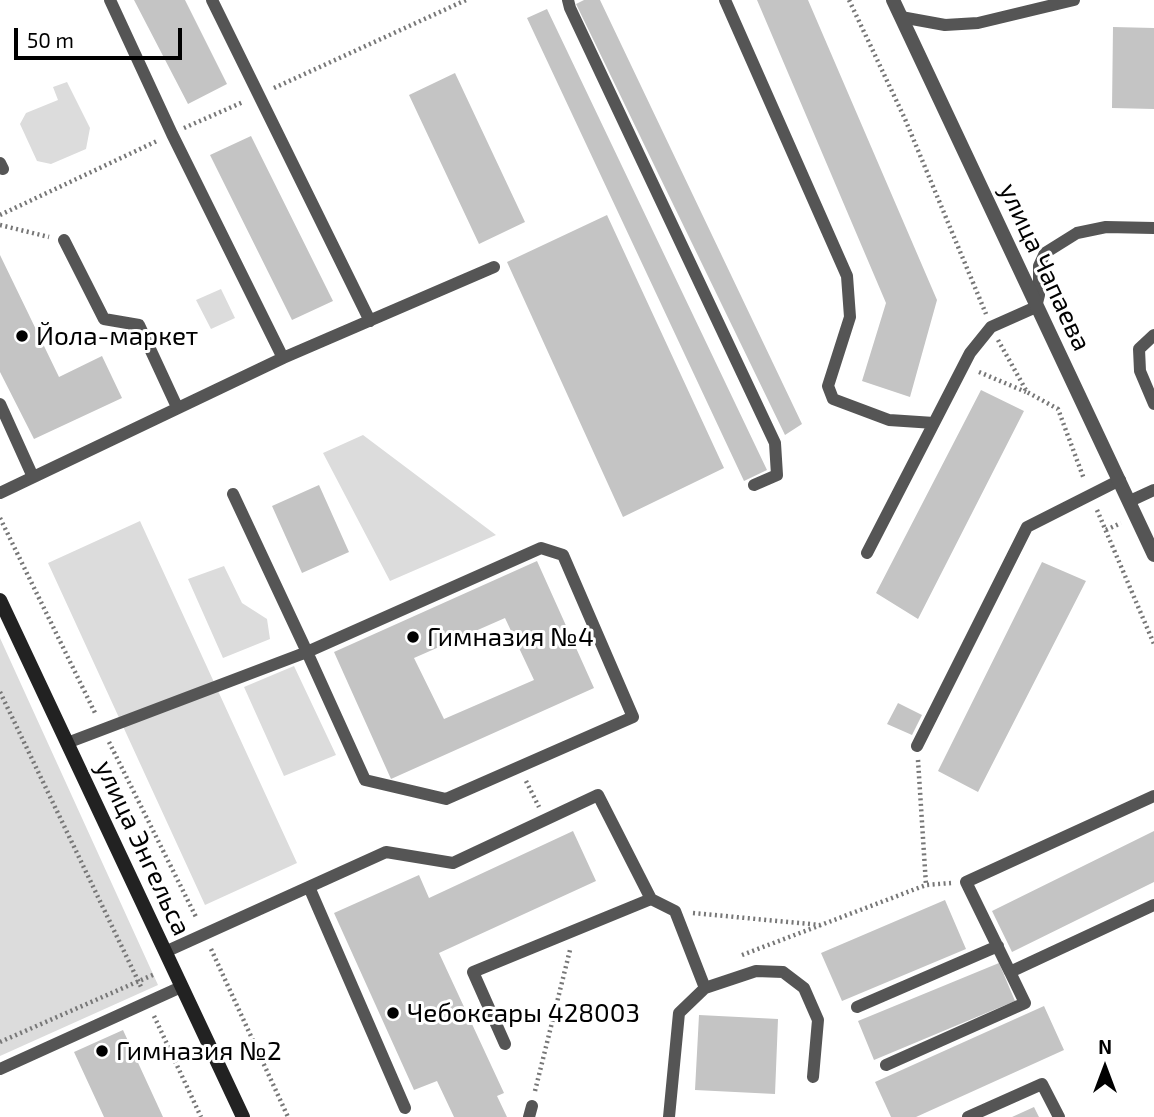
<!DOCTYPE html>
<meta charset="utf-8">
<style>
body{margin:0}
#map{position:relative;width:1154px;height:1117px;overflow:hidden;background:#fff;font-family:"Exo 2",sans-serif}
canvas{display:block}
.north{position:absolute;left:1070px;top:1033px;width:70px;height:70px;-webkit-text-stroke:5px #fff;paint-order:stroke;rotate:0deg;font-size:19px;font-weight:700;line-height:28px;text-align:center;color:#000}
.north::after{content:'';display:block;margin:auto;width:24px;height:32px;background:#000;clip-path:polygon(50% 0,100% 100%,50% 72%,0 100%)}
.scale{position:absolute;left:14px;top:28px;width:168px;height:32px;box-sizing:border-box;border:4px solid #000;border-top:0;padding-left:9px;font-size:21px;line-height:24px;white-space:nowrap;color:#000;-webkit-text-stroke:5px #fff;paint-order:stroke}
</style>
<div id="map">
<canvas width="1154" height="1117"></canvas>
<div class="north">N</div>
<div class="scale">50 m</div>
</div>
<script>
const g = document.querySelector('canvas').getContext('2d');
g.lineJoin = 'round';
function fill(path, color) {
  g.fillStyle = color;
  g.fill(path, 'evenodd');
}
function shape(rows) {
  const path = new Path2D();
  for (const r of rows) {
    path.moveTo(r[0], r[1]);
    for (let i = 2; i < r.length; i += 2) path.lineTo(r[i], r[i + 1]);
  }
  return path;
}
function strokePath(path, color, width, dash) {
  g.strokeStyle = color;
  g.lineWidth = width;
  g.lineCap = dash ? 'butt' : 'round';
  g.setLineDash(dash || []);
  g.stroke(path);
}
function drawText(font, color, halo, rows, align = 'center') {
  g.font = font + ' "Exo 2",sans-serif';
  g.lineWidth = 6;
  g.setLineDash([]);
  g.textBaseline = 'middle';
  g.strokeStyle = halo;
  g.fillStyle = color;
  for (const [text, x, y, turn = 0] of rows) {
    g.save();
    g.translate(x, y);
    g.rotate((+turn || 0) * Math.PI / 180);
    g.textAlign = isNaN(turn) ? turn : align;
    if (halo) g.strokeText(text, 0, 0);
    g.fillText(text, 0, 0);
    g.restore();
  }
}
const green = shape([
 [67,82,90,128,86,149,51,164,37,161,20,124,26,113,58,100,53,87],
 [221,289,235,318,211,329,196,300],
 [363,435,496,535,390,581,323,453],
 [140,521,297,863,205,905,48,563],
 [224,566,242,603,267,619,270,639,223,658,188,579],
 [0,638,158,985,0,1056],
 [294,666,336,755,284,776,244,687]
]);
const building = shape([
 [134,0,185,0,227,84,188,104],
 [584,0,600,0,802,424,785,435,576,4],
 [757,0,808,0,937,300,910,397,862,381,886,303],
 [547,9,767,470,744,481,527,18],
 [1113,27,1154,28,1154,109,1112,108],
 [455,73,525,222,479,244,409,95],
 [251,136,333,301,292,320,210,155],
 [607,215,724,468,623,517,507,262],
 [0,255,59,377,102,356,122,398,34,439,0,372],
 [981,390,1024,411,918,619,876,593],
 [319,485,349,552,302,573,272,506],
 [537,561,594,688,391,779,334,652],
 [505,618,534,680,444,719,414,658],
 [1042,562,1086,581,978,792,938,771],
 [898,703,922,715,912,735,887,724],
 [573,831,596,881,439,953,504,1093,497,1096,507,1117,454,1117,437,1081,414,1090,334,913,419,875,429,898],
 [1154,831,1154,882,1012,952,992,911],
 [945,900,966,949,842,1001,821,953],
 [999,963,1015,1001,874,1060,858,1021],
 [1044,1006,1064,1050,916,1117,891,1117,875,1082],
 [699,1015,778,1019,775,1094,695,1090],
 [123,1030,163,1117,104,1117,74,1052],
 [1034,1107,1039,1117,1012,1117]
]);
const path = shape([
 [849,0,905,119,986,314],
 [274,88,466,0],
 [184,128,243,102],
 [0,215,157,141],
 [0,225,49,237],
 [998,340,1027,392,1058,409,1084,479],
 [979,372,1026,392],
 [1097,510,1154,644],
 [0,518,96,715],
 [1106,530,1121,523],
 [0,692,142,989],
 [109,742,197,919],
 [918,760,926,885],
 [526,781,539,807],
 [693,913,820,925],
 [211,949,288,1117],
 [742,955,926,885,951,883],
 [154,1016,201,1117],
 [0,1042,155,974],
 [535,1091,570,950]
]);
const lane = shape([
 [110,0,172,134,283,358],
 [212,0,370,321],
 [568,0,570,8,775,443,777,475,754,485],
 [725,0,847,276,850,317,828,386,833,399,889,420,934,423,970,353,991,327,1036,307,1039,295,1039,266,1045,253,1077,233,1106,227,1154,228],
 [901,17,945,25,978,23,1074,0],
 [0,163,3,169],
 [64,240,104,319,139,325,177,407],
 [1154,335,1139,349,1140,371,1154,404],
 [0,404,33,477],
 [0,493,283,358,494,267],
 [1130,501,1154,490],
 [867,553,934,423],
 [67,743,307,652,541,548,563,555,633,717,446,799,365,780,307,652,233,494],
 [917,746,1027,527,1120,480],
 [1154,796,966,882,1010,972,1154,905],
 [309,887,405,1108],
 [651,899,675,911,705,988],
 [165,952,386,852,453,863,598,795,651,899,473,972,505,1044],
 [857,1007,998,946],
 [886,1065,1025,1003,1010,972],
 [0,1069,181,987],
 [529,1117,532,1106],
 [669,1117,679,1013,705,988,756,971,783,972,804,988,818,1020,813,1077],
 [968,1117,1042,1084,1059,1117]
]);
const street = shape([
 [893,0,1154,555]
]);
const secondary = shape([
 [0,600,243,1117]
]);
const markers = [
 [22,336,7,"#000"],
 [413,637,7,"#000"],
 [393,1013,7,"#000"],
 [102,1051,7,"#000"]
];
const streetNames = [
 ["улица Чапаева",1045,267,65],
 ["улица Энгельса",143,848,65]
];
const poiNames = [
 ["Йола-маркет",36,336],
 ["Гимназия №4",427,637],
 ["Чебоксары 428003",407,1013],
 ["Гимназия №2",116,1051]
];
fill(green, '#dcdcdc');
fill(building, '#c4c4c4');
strokePath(path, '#777', 4.5, [2, 3.5]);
strokePath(lane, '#555', 12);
strokePath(street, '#555', 14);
strokePath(secondary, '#222', 14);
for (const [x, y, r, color] of markers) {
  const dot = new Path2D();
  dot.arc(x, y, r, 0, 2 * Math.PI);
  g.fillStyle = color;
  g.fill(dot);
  strokePath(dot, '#fff', 2.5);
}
drawText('26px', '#000', '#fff', streetNames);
drawText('26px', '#000', '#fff', poiNames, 'left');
</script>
